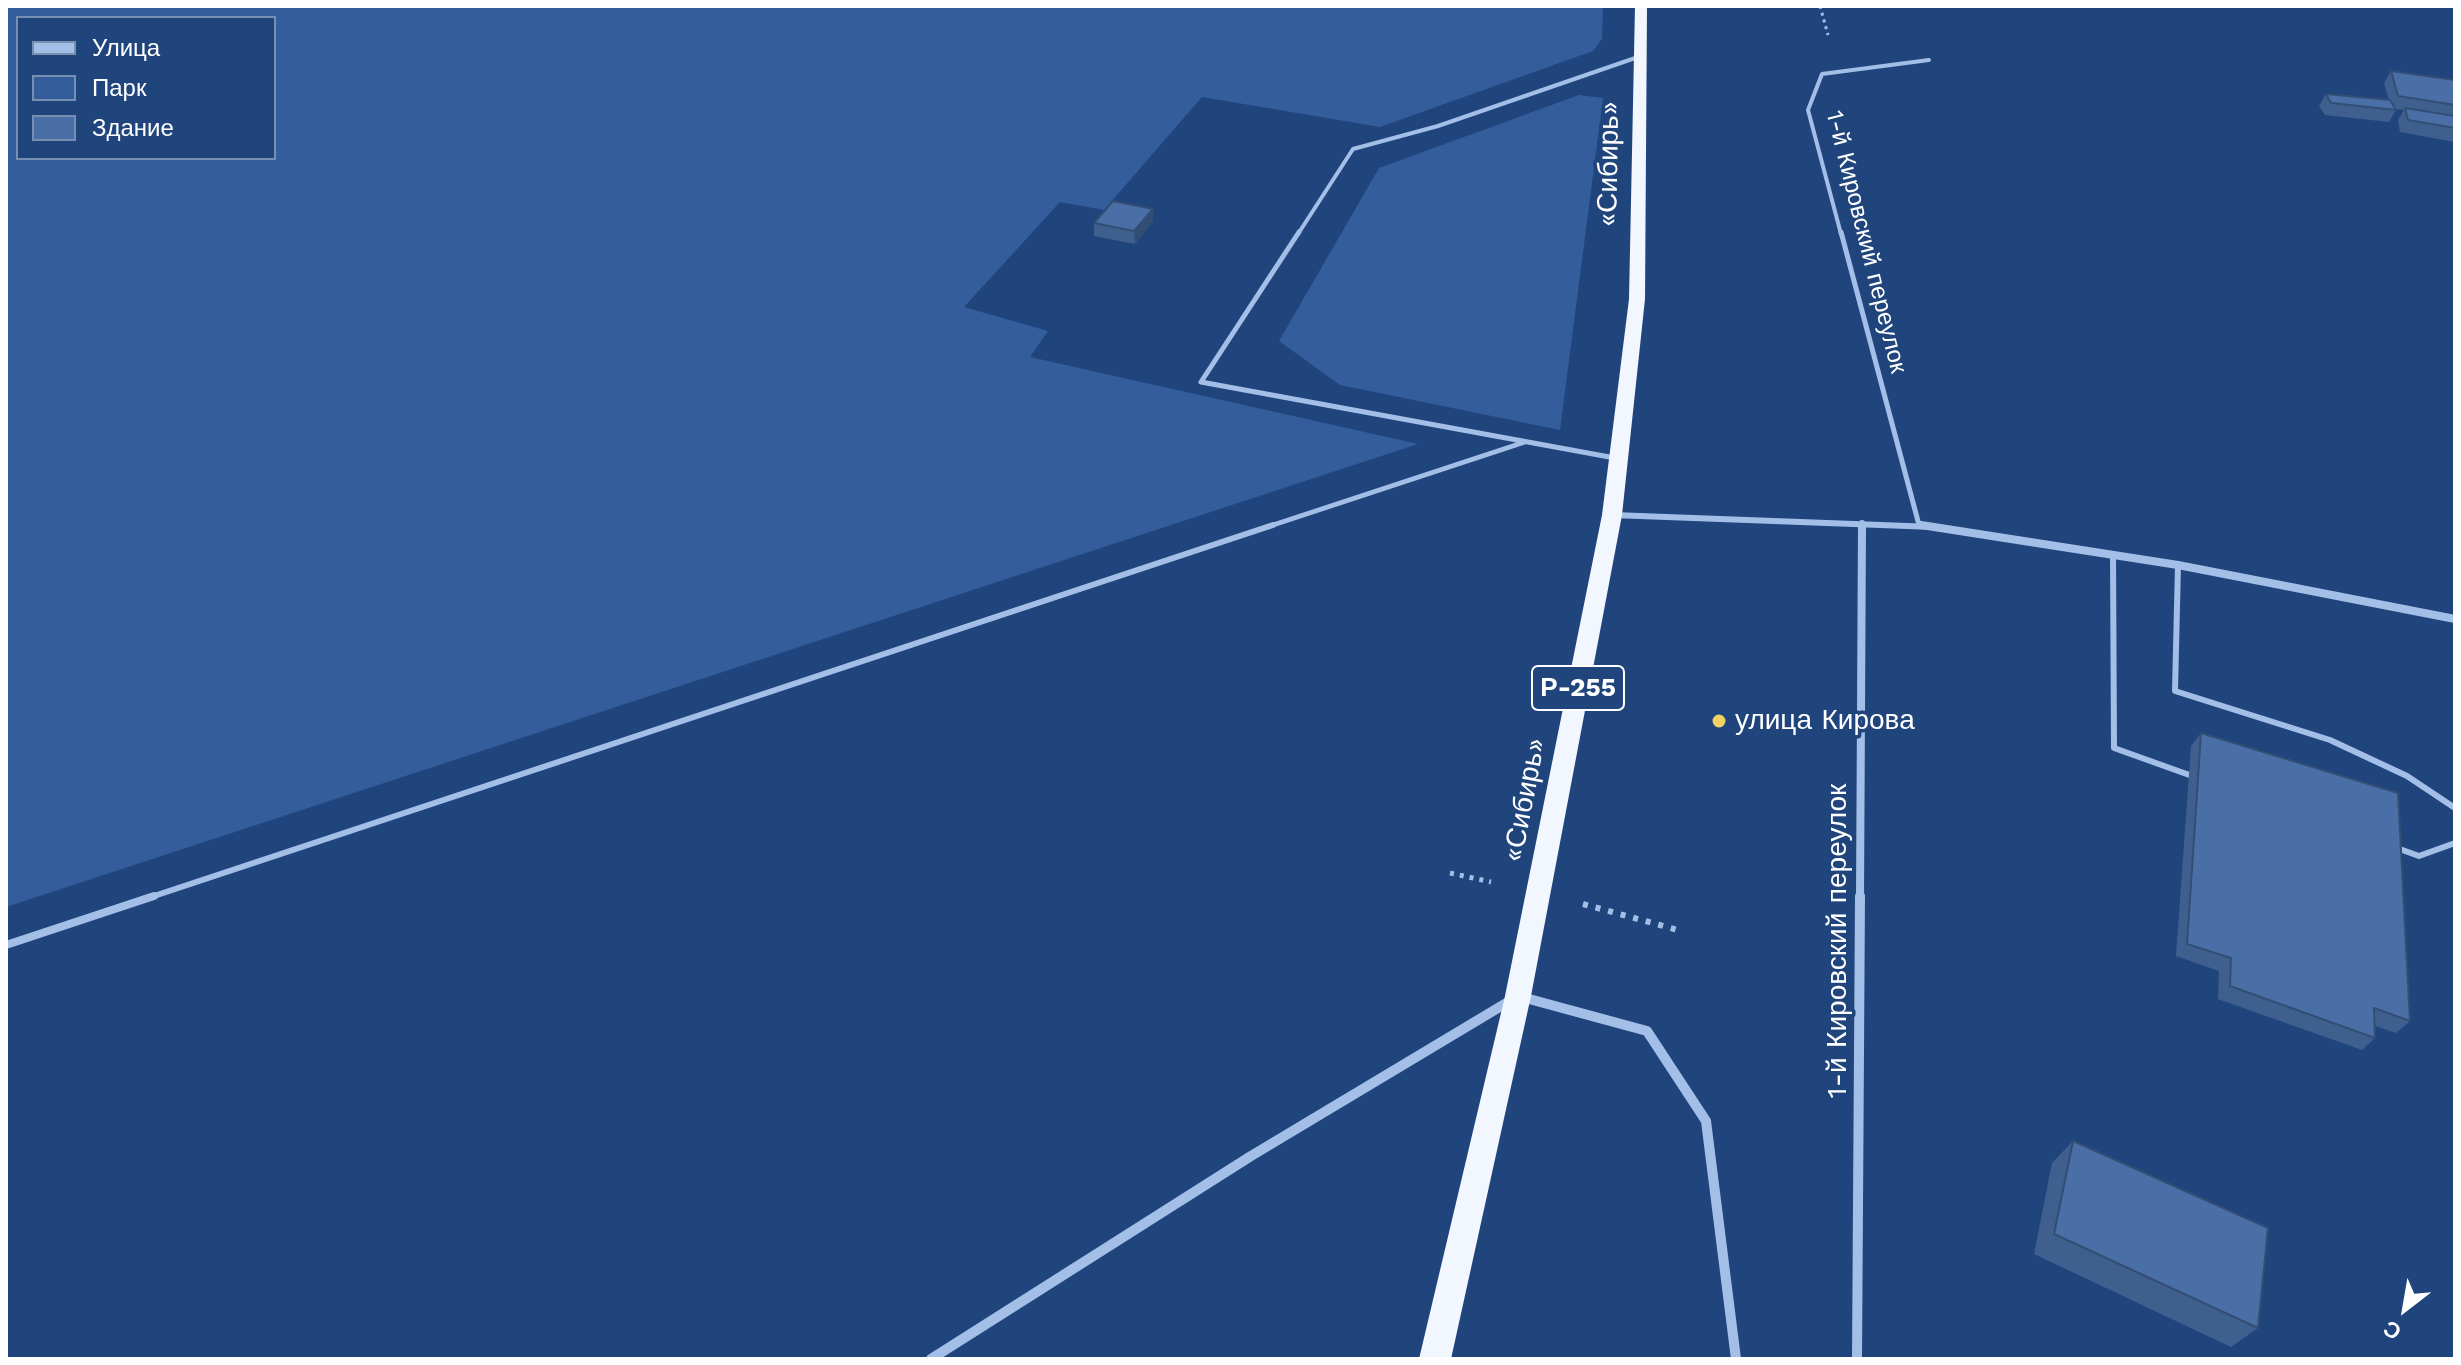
<!DOCTYPE html>
<meta charset="utf-8">
<style>
body{margin:0}
#map{position:relative;width:2461px;height:1365px;overflow:hidden;background:#20457d;font-family:"Work Sans",sans-serif}
canvas{display:block}
.frame{position:absolute;inset:0;border:8px solid #fff;pointer-events:none}
.legend{position:absolute;left:16px;top:16px;width:260px;height:144px;box-sizing:border-box;background:#20457d;border:2px solid #798fb1;margin:0;padding:10px 14px;list-style:none;font-size:24px;color:#fff}
.legend li{display:flex;align-items:center;gap:16px;height:40px}
.legend b{width:40px;border:2px solid #798fb1}
.north{position:absolute;left:2365px;top:1269px;width:80px;height:80px;-webkit-text-stroke:6px #20457d;paint-order:stroke;rotate:211deg;font-size:22px;font-weight:700;line-height:32px;text-align:center;color:#fff}
.north::after{content:'';display:block;margin:auto;width:28px;height:36px;background:#fff;clip-path:polygon(50% 0,100% 100%,50% 72%,0 100%)}
</style>
<div id="map">
<canvas width="2461" height="1365"></canvas>
<div class="frame"></div>
<ul class="legend">
<li><b style="height:10px;background:#a3bfe7"></b>Улица</li>
<li><b style="height:22px;background:#335d9b"></b>Парк</li>
<li><b style="height:22px;background:#496fa6"></b>Здание</li>
</ul>
<div class="north">С</div>
</div>
<script>
const g = document.querySelector('canvas').getContext('2d');
g.lineJoin = 'round';
function fill(path, color) {
  g.fillStyle = color;
  g.fill(path, 'evenodd');
}
function shape(rows) {
  const path = new Path2D();
  for (const r of rows) {
    path.moveTo(r[0], r[1]);
    for (let i = 2; i < r.length; i += 2) path.lineTo(r[i], r[i + 1]);
  }
  return path;
}
function strokePath(path, color, width, dash) {
  g.strokeStyle = color;
  g.lineWidth = width;
  g.lineCap = dash ? 'butt' : 'round';
  g.setLineDash(dash || []);
  g.stroke(path);
}
function drawText(font, color, halo, rows, align = 'center') {
  g.font = font + ' "Work Sans",sans-serif';
  g.lineWidth = 7;
  g.setLineDash([]);
  g.textBaseline = 'middle';
  g.strokeStyle = halo;
  g.fillStyle = color;
  for (const [text, x, y, turn = 0] of rows) {
    g.save();
    g.translate(x, y);
    g.rotate((+turn || 0) * Math.PI / 180);
    g.textAlign = isNaN(turn) ? turn : align;
    if (halo) g.strokeText(text, 0, 0);
    g.fillText(text, 0, 0);
    g.restore();
  }
}
const green = shape([
 [6,6,1603,6,1602,39,1593,51,1380,127,1202,97,1104,210,1060,202,964,307,1048,331,1030,357,1418,444,6,907],
 [18,18,274,18,274,158,18,158],
 [1579,95,1603,98,1560,430,1340,385,1279,341,1379,168]
]);
const pathFar2 = shape([
 [1820,6,1828,35]
]);
const pathFar1 = shape([
 [1450,873,1491,882]
]);
const path = shape([
 [1583,904,1678,930]
]);
const serviceFar3 = shape([
 [1298,234,1353,149,1438,126,1641,56],
 [1841,234,1808,110,1822,74,1929,60]
]);
const serviceFar2 = shape([
 [1299,232,1201,382,1615,458],
 [1841,232,1919,525],
 [1267,527,1525,442]
]);
const serviceFar1 = shape([
 [2113,554,2114,748,2195,777],
 [2178,565,2175,691,2330,740,2407,776,2455,808],
 [2394,847,2419,856,2455,843],
 [148,898,1273,525]
]);
const service = shape([
 [6,945,154,896]
]);
const minorFar2 = shape([
 [1613,515,1934,527],
 [1862,527,1862,523]
]);
const minorFar1 = shape([
 [1921,525,2178,565,2455,619],
 [1860,898,1862,525]
]);
const minor = shape([
 [931,1359,1251,1156,1518,996,1647,1031,1706,1121,1736,1359],
 [1857,1359,1860,896]
]);
const trunk = shape([
 [1635,6,1647,6,1645,299,1622,515,1531,996,1451,1359,1419,1359,1505,996,1602,515,1629,299,1635,6]
]);
const wall = shape([
 [2391,71,2455,80,2455,142,2400,132,2398,120,2404,110,2396,109,2396,110,2389,122,2325,115,2319,106,2326,94,2389,100,2384,83],
 [1153,221,1135,244,1094,236,1094,223],
 [2201,733,2410,1021,2396,1033,2375,1026,2375,1038,2362,1050,2218,999,2219,971,2176,956,2191,746],
 [2073,1141,2258,1328,2231,1347,2034,1254,2052,1163]
]);
const shadedWall = shape([
 [1153,209,1153,221,1135,244,1134,231]
]);
const building = shape([
 [2391,71,2455,80,2455,105,2398,96,2391,71],
 [2326,94,2390,100,2396,110,2331,103,2326,94],
 [2405,108,2455,116,2455,128,2408,120,2405,108],
 [1113,201,1153,209,1134,231,1094,223,1113,201],
 [2201,733,2398,793,2410,1021,2374,1008,2375,1038,2230,986,2231,958,2187,944,2201,733],
 [2073,1141,2268,1228,2258,1328,2054,1234,2073,1141]
]);
const markers = [
 [1719,721,8,"#f4d164"]
];
const farStreetnames = [
 ["1-й Кировский переулок",1866,242,76]
];
const shields = [
 [1578,688,92]
];
const shieldNames = [
 ["Р-255",1578,688]
];
const streetNames = [
 ["«Сибирь»",1609,164,-89],
 ["«Сибирь»",1525,800,-79],
 ["1-й Кировский переулок",1838,941,-90]
];
const poiNames = [
 ["улица Кирова",1735,721]
];
fill(green, '#335d9b');
strokePath(pathFar2, '#a3bfe7', 3, [3, 4]);
strokePath(pathFar1, '#a3bfe7', 5, [4, 6]);
strokePath(path, '#a3bfe7', 6, [5, 8]);
strokePath(serviceFar3, '#a3bfe7', 4);
strokePath(serviceFar2, '#a3bfe7', 5);
strokePath(serviceFar1, '#a3bfe7', 6);
strokePath(service, '#a3bfe7', 8);
strokePath(minorFar2, '#a3bfe7', 6);
strokePath(minorFar1, '#a3bfe7', 8);
strokePath(minor, '#a3bfe7', 10);
fill(trunk, '#f2f6fe');
fill(wall, '#3f5f8f');
fill(shadedWall, '#334e74');
fill(building, '#496fa6');
strokePath(building, '#334e74', 2);
for (const [x, y, r, color] of markers) {
  const dot = new Path2D();
  dot.arc(x, y, r, 0, 2 * Math.PI);
  g.fillStyle = color;
  g.fill(dot);
  strokePath(dot, '#20457d', 3);
}
drawText('24px', '#fff', '#20457d', farStreetnames);
for (const [x, y, w] of shields) {
  const box = new Path2D();
  box.roundRect(x - w / 2, y - 22, w, 44, 6);
  g.fillStyle = '#20457d';
  g.fill(box);
  strokePath(box, '#fff', 2);
}
drawText('bold 26px', '#fff', null, shieldNames);
drawText('28px', '#fff', '#20457d', streetNames);
drawText('28px', '#fff', '#20457d', poiNames, 'left');
</script>
